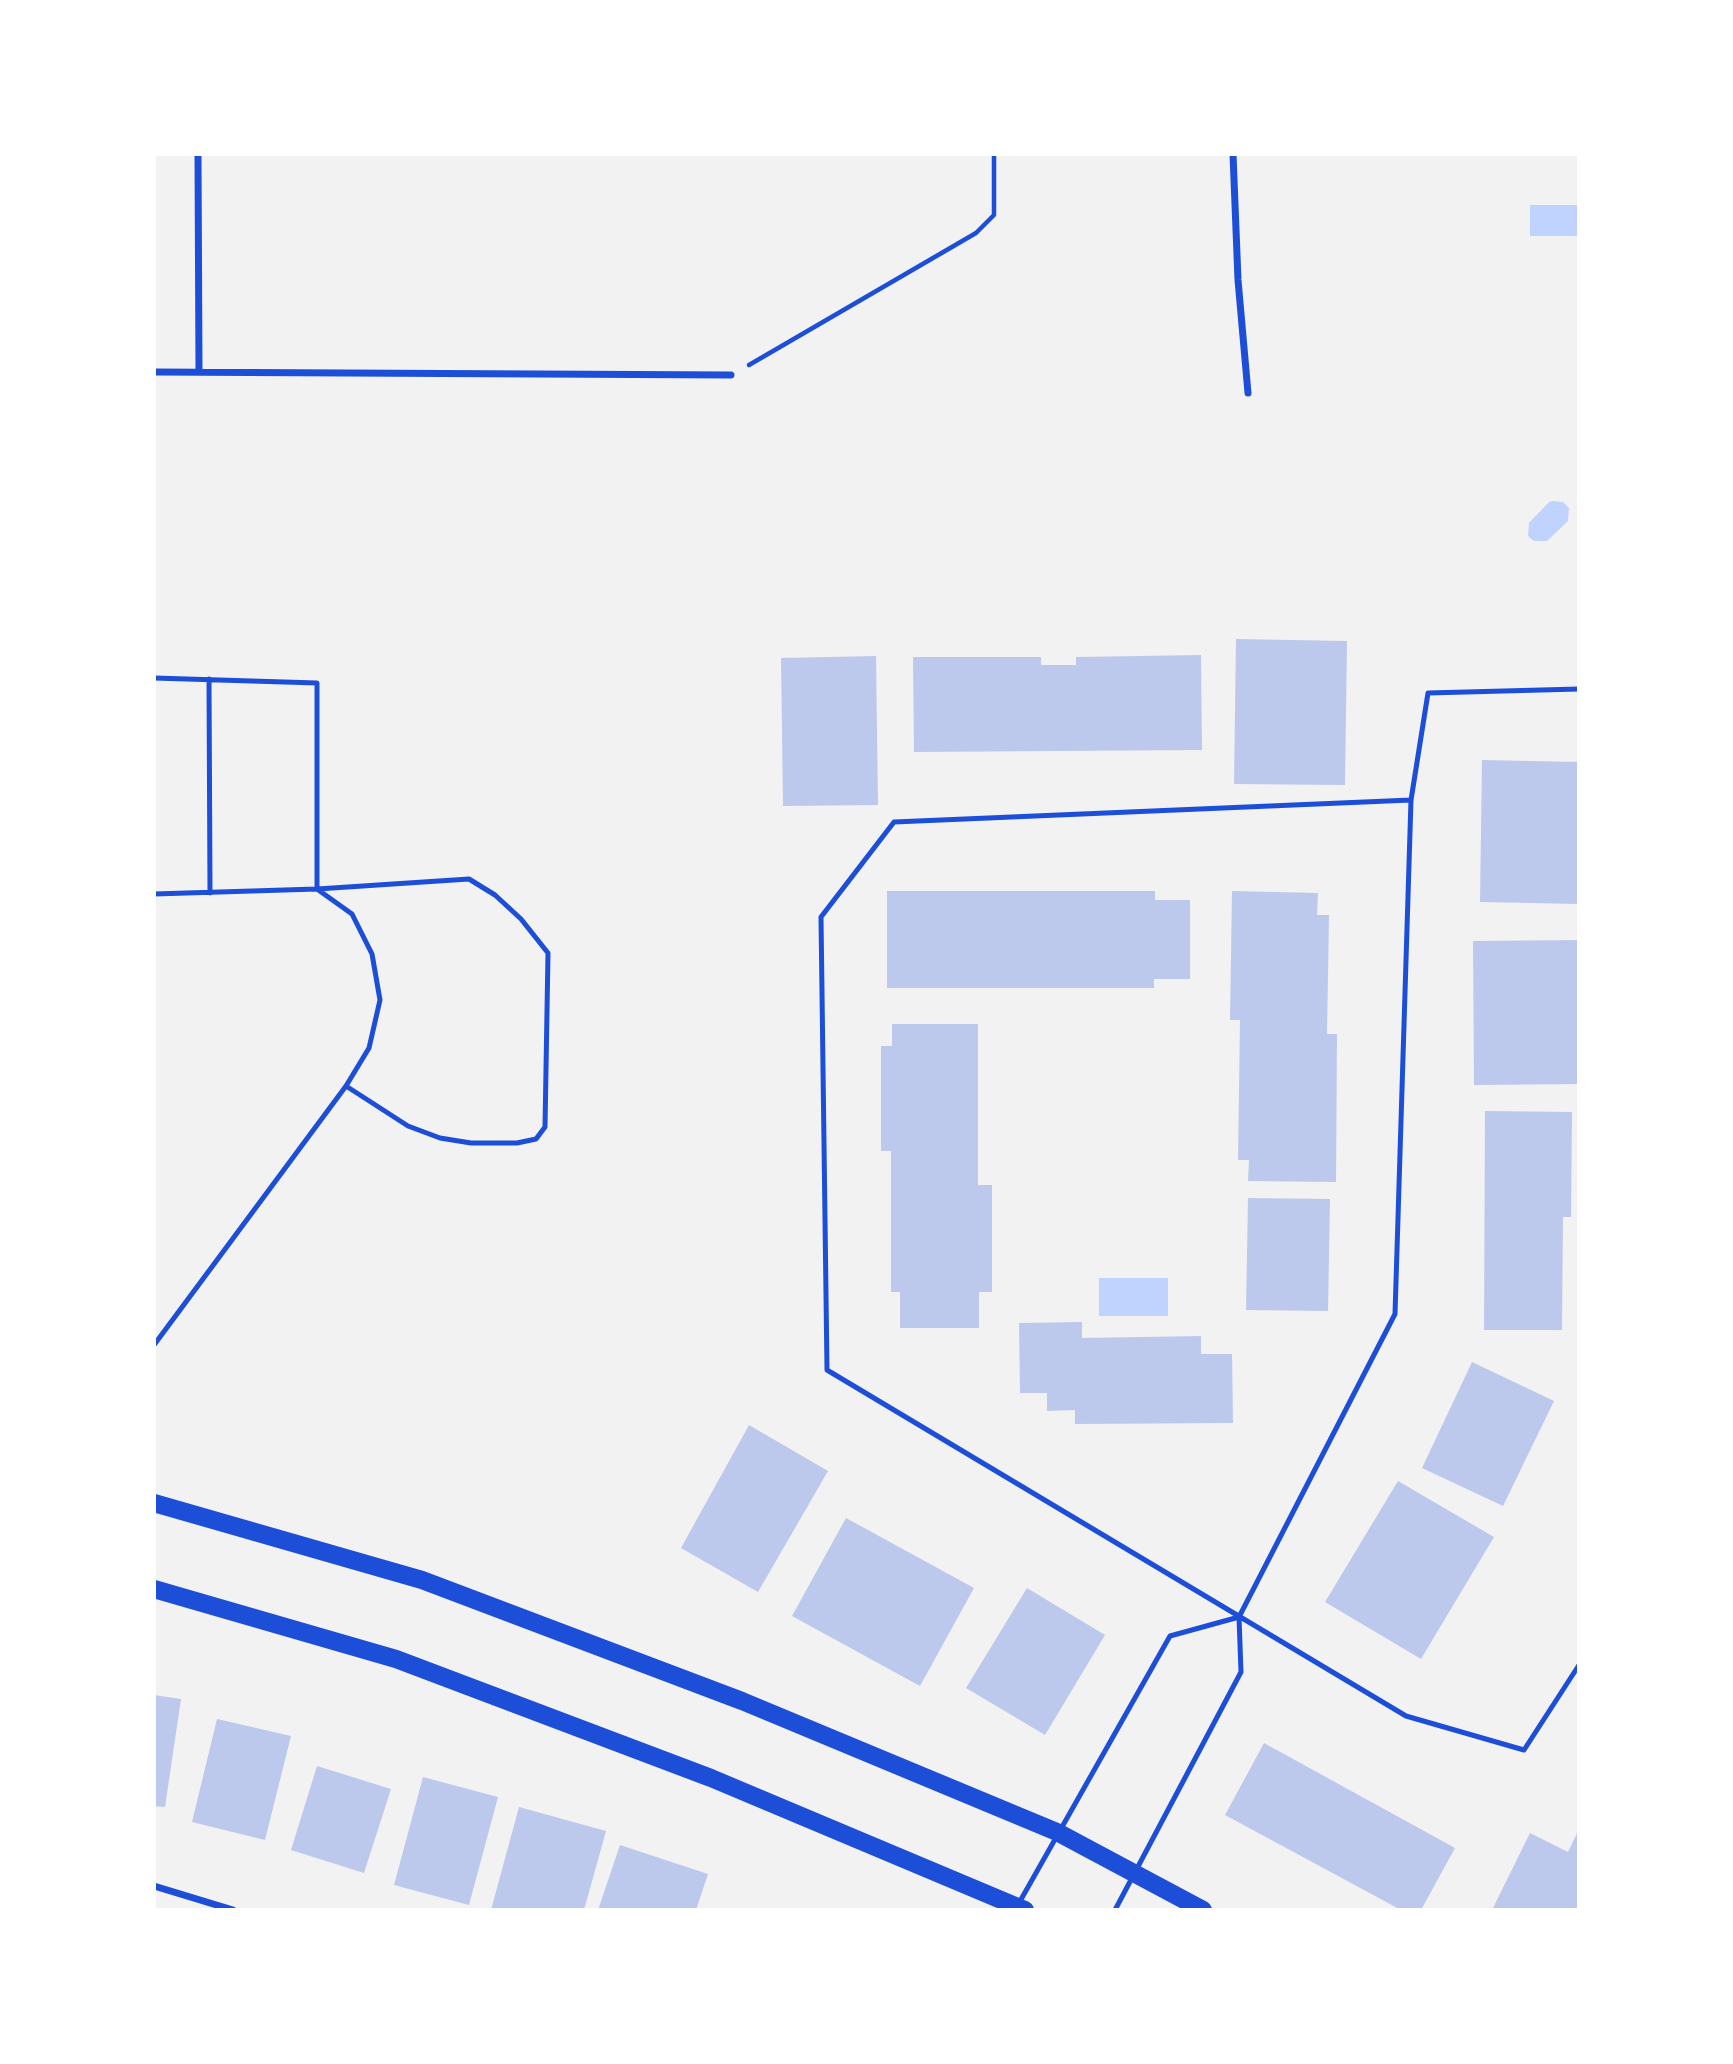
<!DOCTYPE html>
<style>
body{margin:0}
#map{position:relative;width:1733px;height:2064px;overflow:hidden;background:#f2f2f2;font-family:Arial,sans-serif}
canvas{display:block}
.frame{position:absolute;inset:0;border:156px solid #fff;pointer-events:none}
</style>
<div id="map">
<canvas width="1733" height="2064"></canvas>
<div class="frame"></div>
</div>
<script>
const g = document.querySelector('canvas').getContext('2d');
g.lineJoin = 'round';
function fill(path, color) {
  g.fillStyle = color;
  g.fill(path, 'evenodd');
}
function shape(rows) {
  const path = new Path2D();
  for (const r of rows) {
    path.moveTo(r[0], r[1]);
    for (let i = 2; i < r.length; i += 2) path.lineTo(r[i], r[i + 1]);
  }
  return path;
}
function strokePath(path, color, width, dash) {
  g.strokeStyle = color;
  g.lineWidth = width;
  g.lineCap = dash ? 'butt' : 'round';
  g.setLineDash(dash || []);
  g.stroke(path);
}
const water = shape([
 [1530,205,1579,205,1579,236,1530,236],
 [1553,501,1563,502,1569,508,1568,521,1547,541,1534,541,1528,536,1529,523,1549,502],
 [1099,1278,1168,1278,1168,1316,1099,1316]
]);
const building = shape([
 [1236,639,1347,641,1345,785,1234,784],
 [1201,655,1202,750,914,752,913,657,1041,657,1041,665,1076,665,1076,657],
 [876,656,878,805,783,806,781,658],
 [1482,760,1579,762,1579,904,1480,902],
 [887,891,1155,891,1155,900,1190,900,1190,979,1154,979,1154,988,887,988],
 [1232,891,1318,893,1317,915,1329,915,1327,1034,1337,1034,1336,1182,1248,1181,1249,1160,1238,1160,1240,1020,1230,1020],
 [1579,940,1579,1084,1474,1085,1473,941],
 [892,1024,978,1024,978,1185,992,1185,992,1292,979,1292,979,1328,900,1328,900,1292,891,1292,891,1151,881,1151,881,1046,892,1046],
 [1485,1111,1572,1112,1571,1217,1563,1217,1562,1330,1484,1330],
 [1248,1198,1330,1199,1328,1311,1246,1310],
 [1082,1322,1082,1338,1201,1336,1201,1354,1232,1354,1233,1423,1075,1424,1075,1410,1047,1411,1047,1393,1020,1393,1019,1323],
 [1472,1362,1554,1401,1503,1506,1422,1468],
 [749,1425,828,1471,758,1592,681,1548],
 [1398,1481,1494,1537,1421,1659,1325,1602],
 [846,1518,974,1588,920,1686,792,1616],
 [1027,1588,1105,1635,1045,1735,966,1688],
 [154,1695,181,1699,165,1807,154,1806],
 [217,1719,291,1736,265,1840,192,1822],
 [1264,1743,1455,1848,1421,1910,1401,1910,1225,1815],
 [317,1766,391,1789,364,1873,291,1850],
 [423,1777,498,1797,469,1905,394,1885],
 [519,1807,606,1831,584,1910,491,1910],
 [1579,1829,1579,1910,1492,1910,1530,1833,1568,1852],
 [620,1845,708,1874,696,1910,598,1910]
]);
const path = shape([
 [749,365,976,233,994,215,994,154]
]);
const service = shape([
 [154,678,317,683,317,889,352,914,372,954,380,1000,369,1048,346,1086,154,1345],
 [209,679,210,893],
 [1411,800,894,822,821,917,827,1370,1406,1716,1524,1750,1579,1665],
 [154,894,317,889,469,879,495,895,521,919,548,953,545,1127,536,1139,517,1143,471,1143,440,1138,408,1126,346,1086],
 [1019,1903,1170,1636,1239,1617],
 [1115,1910,1241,1672,1239,1617,1395,1314,1411,800,1428,693,1579,689]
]);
const minor = shape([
 [198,154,199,372],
 [1233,154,1238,280,1248,393],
 [154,372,731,375],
 [154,1886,233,1910]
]);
const primary = shape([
 [154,1503,422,1580,742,1701,1057,1832,1203,1910],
 [154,1589,396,1659,711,1778,1025,1910]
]);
fill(water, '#bfd3fe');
fill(building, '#bdc9ec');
strokePath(path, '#1d4ed8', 4.5);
strokePath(service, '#1d4ed8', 5);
strokePath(minor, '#1d4ed8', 7);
strokePath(primary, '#1d4ed8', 18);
</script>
